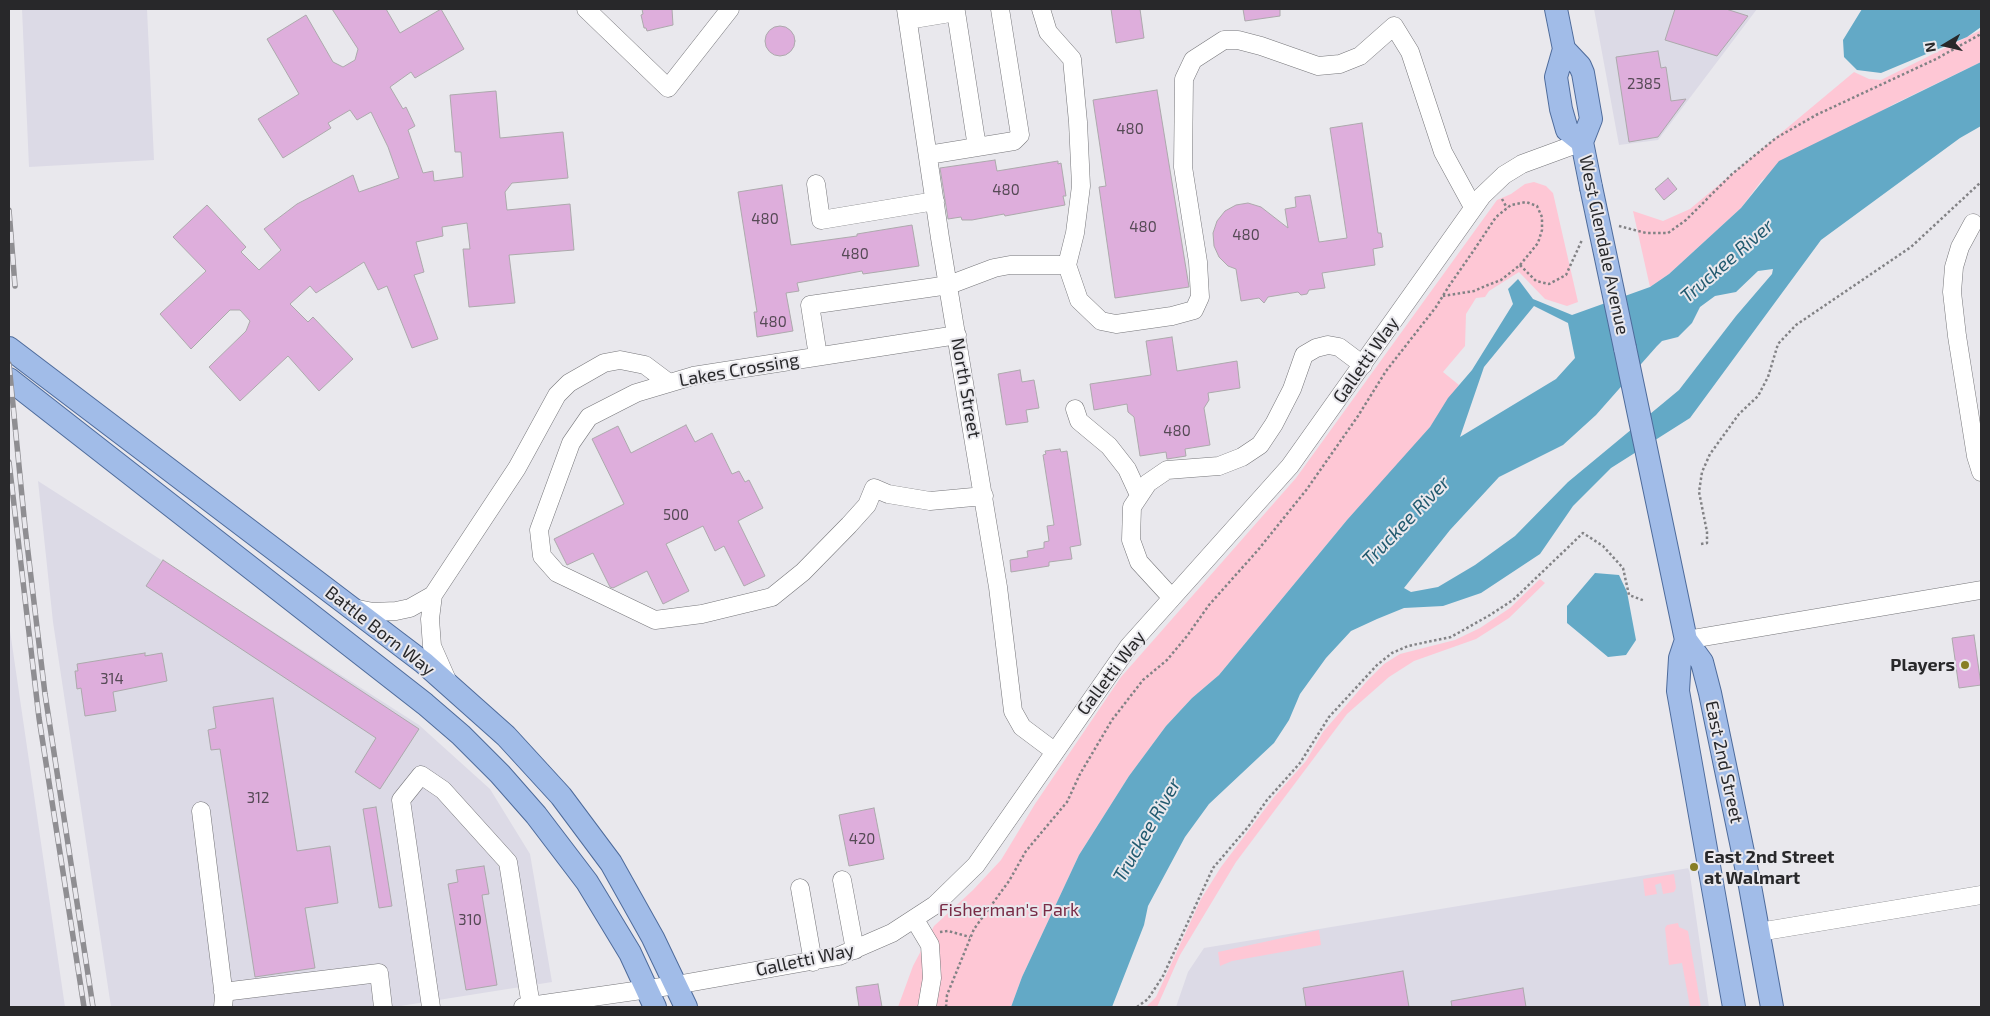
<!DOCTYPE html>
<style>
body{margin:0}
#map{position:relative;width:1990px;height:1016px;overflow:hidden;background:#e9e8ed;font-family:"Exo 2",sans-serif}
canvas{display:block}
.frame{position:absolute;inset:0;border:10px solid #28282a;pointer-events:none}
.north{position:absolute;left:1920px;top:20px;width:50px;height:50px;-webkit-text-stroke:4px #e9e8ed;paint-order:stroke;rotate:261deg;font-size:14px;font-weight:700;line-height:20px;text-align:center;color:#28282a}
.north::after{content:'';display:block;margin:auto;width:18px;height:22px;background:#28282a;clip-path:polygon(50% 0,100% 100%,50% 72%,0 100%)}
</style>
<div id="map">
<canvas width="1990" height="1016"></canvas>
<div class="frame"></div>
<div class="north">N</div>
</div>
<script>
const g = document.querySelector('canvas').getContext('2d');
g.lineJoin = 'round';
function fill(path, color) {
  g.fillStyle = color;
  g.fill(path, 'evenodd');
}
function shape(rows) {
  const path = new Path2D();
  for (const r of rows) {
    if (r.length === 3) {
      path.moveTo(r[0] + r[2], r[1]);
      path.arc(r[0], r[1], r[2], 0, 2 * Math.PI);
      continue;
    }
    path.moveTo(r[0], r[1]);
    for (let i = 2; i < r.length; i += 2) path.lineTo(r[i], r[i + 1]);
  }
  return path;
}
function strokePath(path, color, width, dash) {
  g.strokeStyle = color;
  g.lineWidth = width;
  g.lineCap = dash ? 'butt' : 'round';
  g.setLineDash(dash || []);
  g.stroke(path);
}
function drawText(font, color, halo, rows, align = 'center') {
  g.font = font + ' "Exo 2",sans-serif';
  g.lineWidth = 4;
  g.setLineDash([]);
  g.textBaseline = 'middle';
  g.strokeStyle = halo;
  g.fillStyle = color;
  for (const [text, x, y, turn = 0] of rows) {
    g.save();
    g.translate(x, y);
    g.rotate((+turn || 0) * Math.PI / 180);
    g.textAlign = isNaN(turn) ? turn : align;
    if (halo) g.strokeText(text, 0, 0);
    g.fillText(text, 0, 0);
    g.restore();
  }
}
const built = shape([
 [22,9,147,9,154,160,29,167],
 [1594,9,1757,9,1658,140,1619,145],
 [38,481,419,725,490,789,530,854,552,982,394,1007,111,1007,53,622],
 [9,624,65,1007,9,1007],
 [1689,868,1709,1007,1176,1007,1188,972,1204,948]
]);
const green = shape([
 [1981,30,1981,62,1894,104,1762,180,1741,208,1669,274,1650,287,1633,211,1663,221,1690,209,1854,72,1869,79,1881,80],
 [1534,182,1546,186,1553,193,1578,302,1567,306,1545,299,1519,272,1489,291,1485,297,1476,298,1466,314,1465,346,1443,372,1459,385,1430,427,1405,457,1347,520,1219,675,1192,698,1166,726,1129,776,1079,855,1022,977,1011,1007,898,1007,913,966,934,926,973,890,1001,860,1035,804,1121,677,1296,478,1497,200,1511,194,1525,184],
 [1540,579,1545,583,1509,618,1476,639,1414,661,1389,677,1347,714,1236,862,1180,955,1157,1007,1146,1007,1156,997,1201,899,1221,867,1274,797,1306,761,1323,732,1367,681,1384,664,1400,654,1455,640,1480,628,1510,608],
 [1674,874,1676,888,1674,892,1663,894,1661,883,1655,885,1657,894,1645,896,1643,879],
 [1678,923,1679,927,1688,931,1701,1007,1690,1007,1682,963,1669,965,1665,928,1667,925],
 [1319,930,1321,945,1232,961,1220,966,1218,952]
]);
const water = shape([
 [1862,9,1981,9,1981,27,1967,37,1881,73,1857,70,1844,57,1843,40],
 [1981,62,1981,126,1960,138,1821,240,1690,418,1611,468,1573,506,1540,554,1481,593,1443,606,1404,608,1377,619,1351,631,1326,658,1300,694,1289,720,1274,743,1209,804,1185,837,1148,906,1144,925,1112,1007,1011,1007,1022,977,1079,855,1129,776,1166,726,1192,698,1219,675,1347,520,1430,427,1448,398,1472,370,1513,304,1508,289,1518,279,1533,299,1572,315,1650,287,1669,274,1741,208,1779,161],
 [1773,269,1772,274,1736,316,1679,390,1568,482,1515,536,1475,565,1438,587,1411,592,1404,588,1450,530,1499,477,1563,445,1596,415,1657,346,1662,341,1678,337,1692,323,1700,307,1715,296,1736,292,1758,271],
 [1534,306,1568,323,1575,358,1556,379,1460,437,1484,367],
 [1595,573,1619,575,1627,592,1636,640,1626,655,1608,657,1567,623,1567,606]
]);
const building = shape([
 [332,9,386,9,400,33,441,9,464,49,415,78,411,72,390,87,403,109,406,107,415,126,408,130,423,173,433,171,434,181,463,177,461,152,455,152,450,95,496,91,500,138,563,132,568,178,512,183,505,192,507,210,570,204,574,250,509,255,515,303,469,307,463,249,470,249,467,223,442,227,443,236,416,242,424,272,414,275,438,339,412,348,387,286,378,290,364,262,316,293,310,286,290,304,308,322,313,317,353,359,319,391,288,356,240,401,209,367,246,331,250,321,240,310,230,310,191,349,160,314,206,271,173,237,207,205,246,247,241,252,259,270,281,250,264,229,297,204,353,175,359,192,399,178,388,147,371,112,357,120,350,110,328,123,331,128,283,158,258,119,299,94,267,39,306,15,333,62,343,67,355,60,358,49,332,9],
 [642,9,672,9,673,25,647,31,646,28,644,28,641,15,643,14,642,9],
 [1111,9,1140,9,1144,38,1116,43,1111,9],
 [1243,9,1280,9,1280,16,1245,21,1243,9],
 [1675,9,1726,9,1748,16,1717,56,1665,40,1675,9],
 [780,41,15],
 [1658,51,1661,68,1666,67,1671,101,1686,99,1658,137,1629,142,1616,57,1658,51],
 [1157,90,1189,287,1115,298,1099,187,1106,186,1093,100,1157,90],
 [1362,123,1378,233,1381,233,1383,247,1373,249,1375,265,1322,273,1325,288,1309,290,1307,294,1301,295,1298,292,1268,297,1264,303,1259,298,1241,301,1236,269,1228,266,1219,257,1214,246,1213,233,1217,221,1225,211,1236,205,1248,203,1261,207,1288,228,1285,209,1296,207,1295,197,1310,195,1319,242,1347,238,1330,128,1362,123],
 [995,160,997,171,1058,161,1058,164,1061,163,1066,196,1063,196,1065,205,1005,216,1004,214,972,220,962,220,961,217,948,219,940,168,995,160],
 [1668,178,1677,189,1664,200,1655,189,1668,178],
 [782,185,791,245,857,236,857,234,912,225,919,266,863,274,862,271,797,283,799,291,786,293,793,331,757,337,754,312,757,312,738,192,782,185],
 [1172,337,1177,371,1237,361,1240,388,1208,393,1209,400,1204,408,1210,445,1185,449,1186,456,1167,459,1166,452,1140,456,1134,417,1128,412,1127,404,1094,410,1090,384,1151,375,1146,341,1172,337],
 [1020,370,1022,382,1034,380,1039,408,1026,410,1028,422,1006,425,998,374,1020,370],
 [686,425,695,442,712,433,732,474,739,471,745,482,749,480,763,508,738,521,765,576,744,586,724,546,715,551,703,526,666,544,689,591,663,604,647,571,613,588,610,587,593,553,567,565,554,539,624,504,592,439,618,426,631,453,686,425],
 [1060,449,1061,452,1067,451,1081,545,1070,547,1072,559,1049,562,1049,566,1011,572,1010,560,1028,557,1027,551,1044,548,1044,542,1049,541,1047,526,1054,525,1043,455,1046,454,1045,451,1060,449],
 [163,560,419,729,380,789,355,772,376,738,146,586,163,560],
 [1974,635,1981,685,1959,688,1952,638,1974,635],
 [145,653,145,656,162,653,167,681,113,692,116,711,85,716,81,688,77,689,75,671,78,671,77,664,145,653],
 [273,698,297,851,330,846,338,903,305,908,315,968,255,977,220,749,211,750,208,730,216,728,213,707,273,698],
 [376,807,392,906,379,908,363,809,376,807],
 [874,808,884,859,849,866,839,815,874,808],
 [484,866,489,894,482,895,497,985,466,990,448,884,458,882,456,870,484,866],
 [1403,971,1409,1007,1306,1007,1303,988,1403,971],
 [878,984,882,1007,859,1007,856,987,878,984],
 [1523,988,1526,1007,1452,1007,1451,1001,1523,988]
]);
const path = shape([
 [1502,199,1507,208],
 [1619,226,1646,233,1668,233,1686,220,1732,174,1776,138,1816,115,1936,59,1981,34],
 [1520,265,1536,281,1549,284,1566,275,1582,240],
 [1701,544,1707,543,1707,532,1699,492,1702,472,1710,454,1739,414,1758,396,1768,377,1778,344,1796,325,1911,247,1981,182],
 [940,932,948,931,970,937],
 [946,1007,947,995,974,929,1009,881,1026,851,1067,802,1080,774,1112,720,1143,680,1167,660,1187,636,1209,605,1258,550,1307,489,1358,416,1386,371,1436,307,1449,286,1474,250,1496,217,1511,205,1526,202,1537,206,1542,217,1542,230,1538,243,1520,265,1501,280,1488,285,1474,291,1443,296],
 [1137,1007,1148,999,1163,976,1213,868,1248,827,1267,800,1300,763,1329,717,1377,665,1392,653,1408,646,1451,637,1490,615,1513,600,1583,533,1603,546,1623,568,1629,595,1645,601]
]);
const minor = shape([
 [586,9,668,88,730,9],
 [906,9,940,238,998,587,1013,711,1022,727,1054,751],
 [1041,9,1048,32,1072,59,1078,122,1081,186,1075,233,1067,265],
 [908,20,956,12,977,147],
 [928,155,1014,141,1020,135,1000,9],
 [816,184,821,220,935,201],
 [1973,223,1960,247,1954,267,1952,292,1957,336,1976,456,1981,472],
 [957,335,693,376,636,393,589,417,571,443,539,530,542,556,557,573,655,620,702,614,772,597,803,572,849,525,867,505,874,488,888,494,930,501,984,496],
 [818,356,810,305,949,285,994,268,1010,265,1067,265,1079,300,1101,321,1116,324,1172,316,1194,310,1200,297,1198,262,1183,167,1184,79,1193,60,1224,40,1238,40,1261,46,1318,66,1340,64,1360,56,1394,26,1410,52,1443,152,1473,207],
 [1075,409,1079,421,1109,446,1127,469,1139,495],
 [1172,598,1139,562,1131,540,1132,507,1148,483,1167,470,1219,466,1242,457,1260,445,1274,424,1292,389,1304,355,1316,348,1328,345,1339,347,1363,365],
 [353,608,373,612,396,611,410,608,433,595],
 [1686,640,1981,590],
 [447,680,432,646,430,619,433,595,517,468,557,395,569,383,604,363,620,360,645,365,669,383],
 [201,811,224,997,223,1007],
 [842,880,855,950],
 [800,888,813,962],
 [915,920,930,945,932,978,927,1007],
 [1759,932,1981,895],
 [223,992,379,973,383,1007],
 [431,1007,401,800,421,775,443,790,508,862,531,1006],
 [523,1007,676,985,839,956,892,933,935,905,976,865,1129,646,1290,466,1482,196,1504,175,1522,164,1582,142]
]);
const major = shape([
 [1556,9,1564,49,1580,66,1583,73,1591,119,1582,142,1591,187],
 [1564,49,1556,77,1561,109,1567,130,1582,142],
 [9,348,424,663,506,736,561,796,611,863,653,938,686,1007],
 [1625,348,1686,640,1702,662,1710,693,1750,886,1772,1007],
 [9,379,425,704,461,735,500,774,536,815,587,882,630,953,655,1007],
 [1686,640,1680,658,1678,691,1734,1007]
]);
const rail = shape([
 [9,210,15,286],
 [9,364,25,527,45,694,93,1007],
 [9,462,39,718,84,1007]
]);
const majorBridge = shape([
 [1591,187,1625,348]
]);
const markers = [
 [1965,665,5,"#877e25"],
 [1694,867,5,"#877e25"]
];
const numberNames = [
 ["2385",1644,84],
 ["480",1130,129],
 ["480",1006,190],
 ["480",765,219],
 ["480",1143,227],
 ["480",1246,235],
 ["480",855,254],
 ["480",773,322],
 ["480",1177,431],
 ["500",676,515],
 ["314",112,679],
 ["312",258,798],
 ["420",862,839],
 ["310",470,920]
];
const streetNames = [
 ["West Glendale Avenue",1604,245,78],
 ["Galletti Way",1366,360,-55],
 ["Lakes Crossing",739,370,-10],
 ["North Street",966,388,80],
 ["Battle Born Way",380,631,38],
 ["Galletti Way",1111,673,-53],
 ["East 2nd Street",1724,762,78],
 ["Galletti Way",805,960,-12]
];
const poiNames = [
 ["Players",1955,665],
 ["East 2nd Street",1704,857,"left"],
 ["at Walmart",1704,878,"left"]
];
const parkNames = [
 ["Fisherman's Park",1009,910]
];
const waterNames = [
 ["Truckee River",1727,261,-41],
 ["Truckee River",1406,521,-46],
 ["Truckee River",1147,830,-60]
];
fill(built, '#dcdae6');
fill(green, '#fec7d5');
fill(water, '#63a9c6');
fill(building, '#deaedc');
strokePath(building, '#aca9ac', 1);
strokePath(minor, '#76767a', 19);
strokePath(major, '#4e6b9b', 24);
strokePath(path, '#828285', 2.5, [2.5, 2.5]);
strokePath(minor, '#fff', 18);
strokePath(major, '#a1bce8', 22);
strokePath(rail, '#8f8e92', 5.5);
strokePath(rail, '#e9e8ed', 4, [11]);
strokePath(majorBridge, '#4e6b9b', 24, []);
strokePath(majorBridge, '#a1bce8', 22);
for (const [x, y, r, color] of markers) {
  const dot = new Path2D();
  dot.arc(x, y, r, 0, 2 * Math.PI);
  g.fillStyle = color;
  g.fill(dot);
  strokePath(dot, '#e9e8ed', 2);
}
drawText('15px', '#564a56', null, numberNames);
drawText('18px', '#28282a', '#e9e8ed', streetNames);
drawText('bold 18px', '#28282a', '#e9e8ed', poiNames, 'right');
drawText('18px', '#792b46', '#e9e8ed', parkNames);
drawText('italic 19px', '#225a6f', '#e9e8ed', waterNames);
</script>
